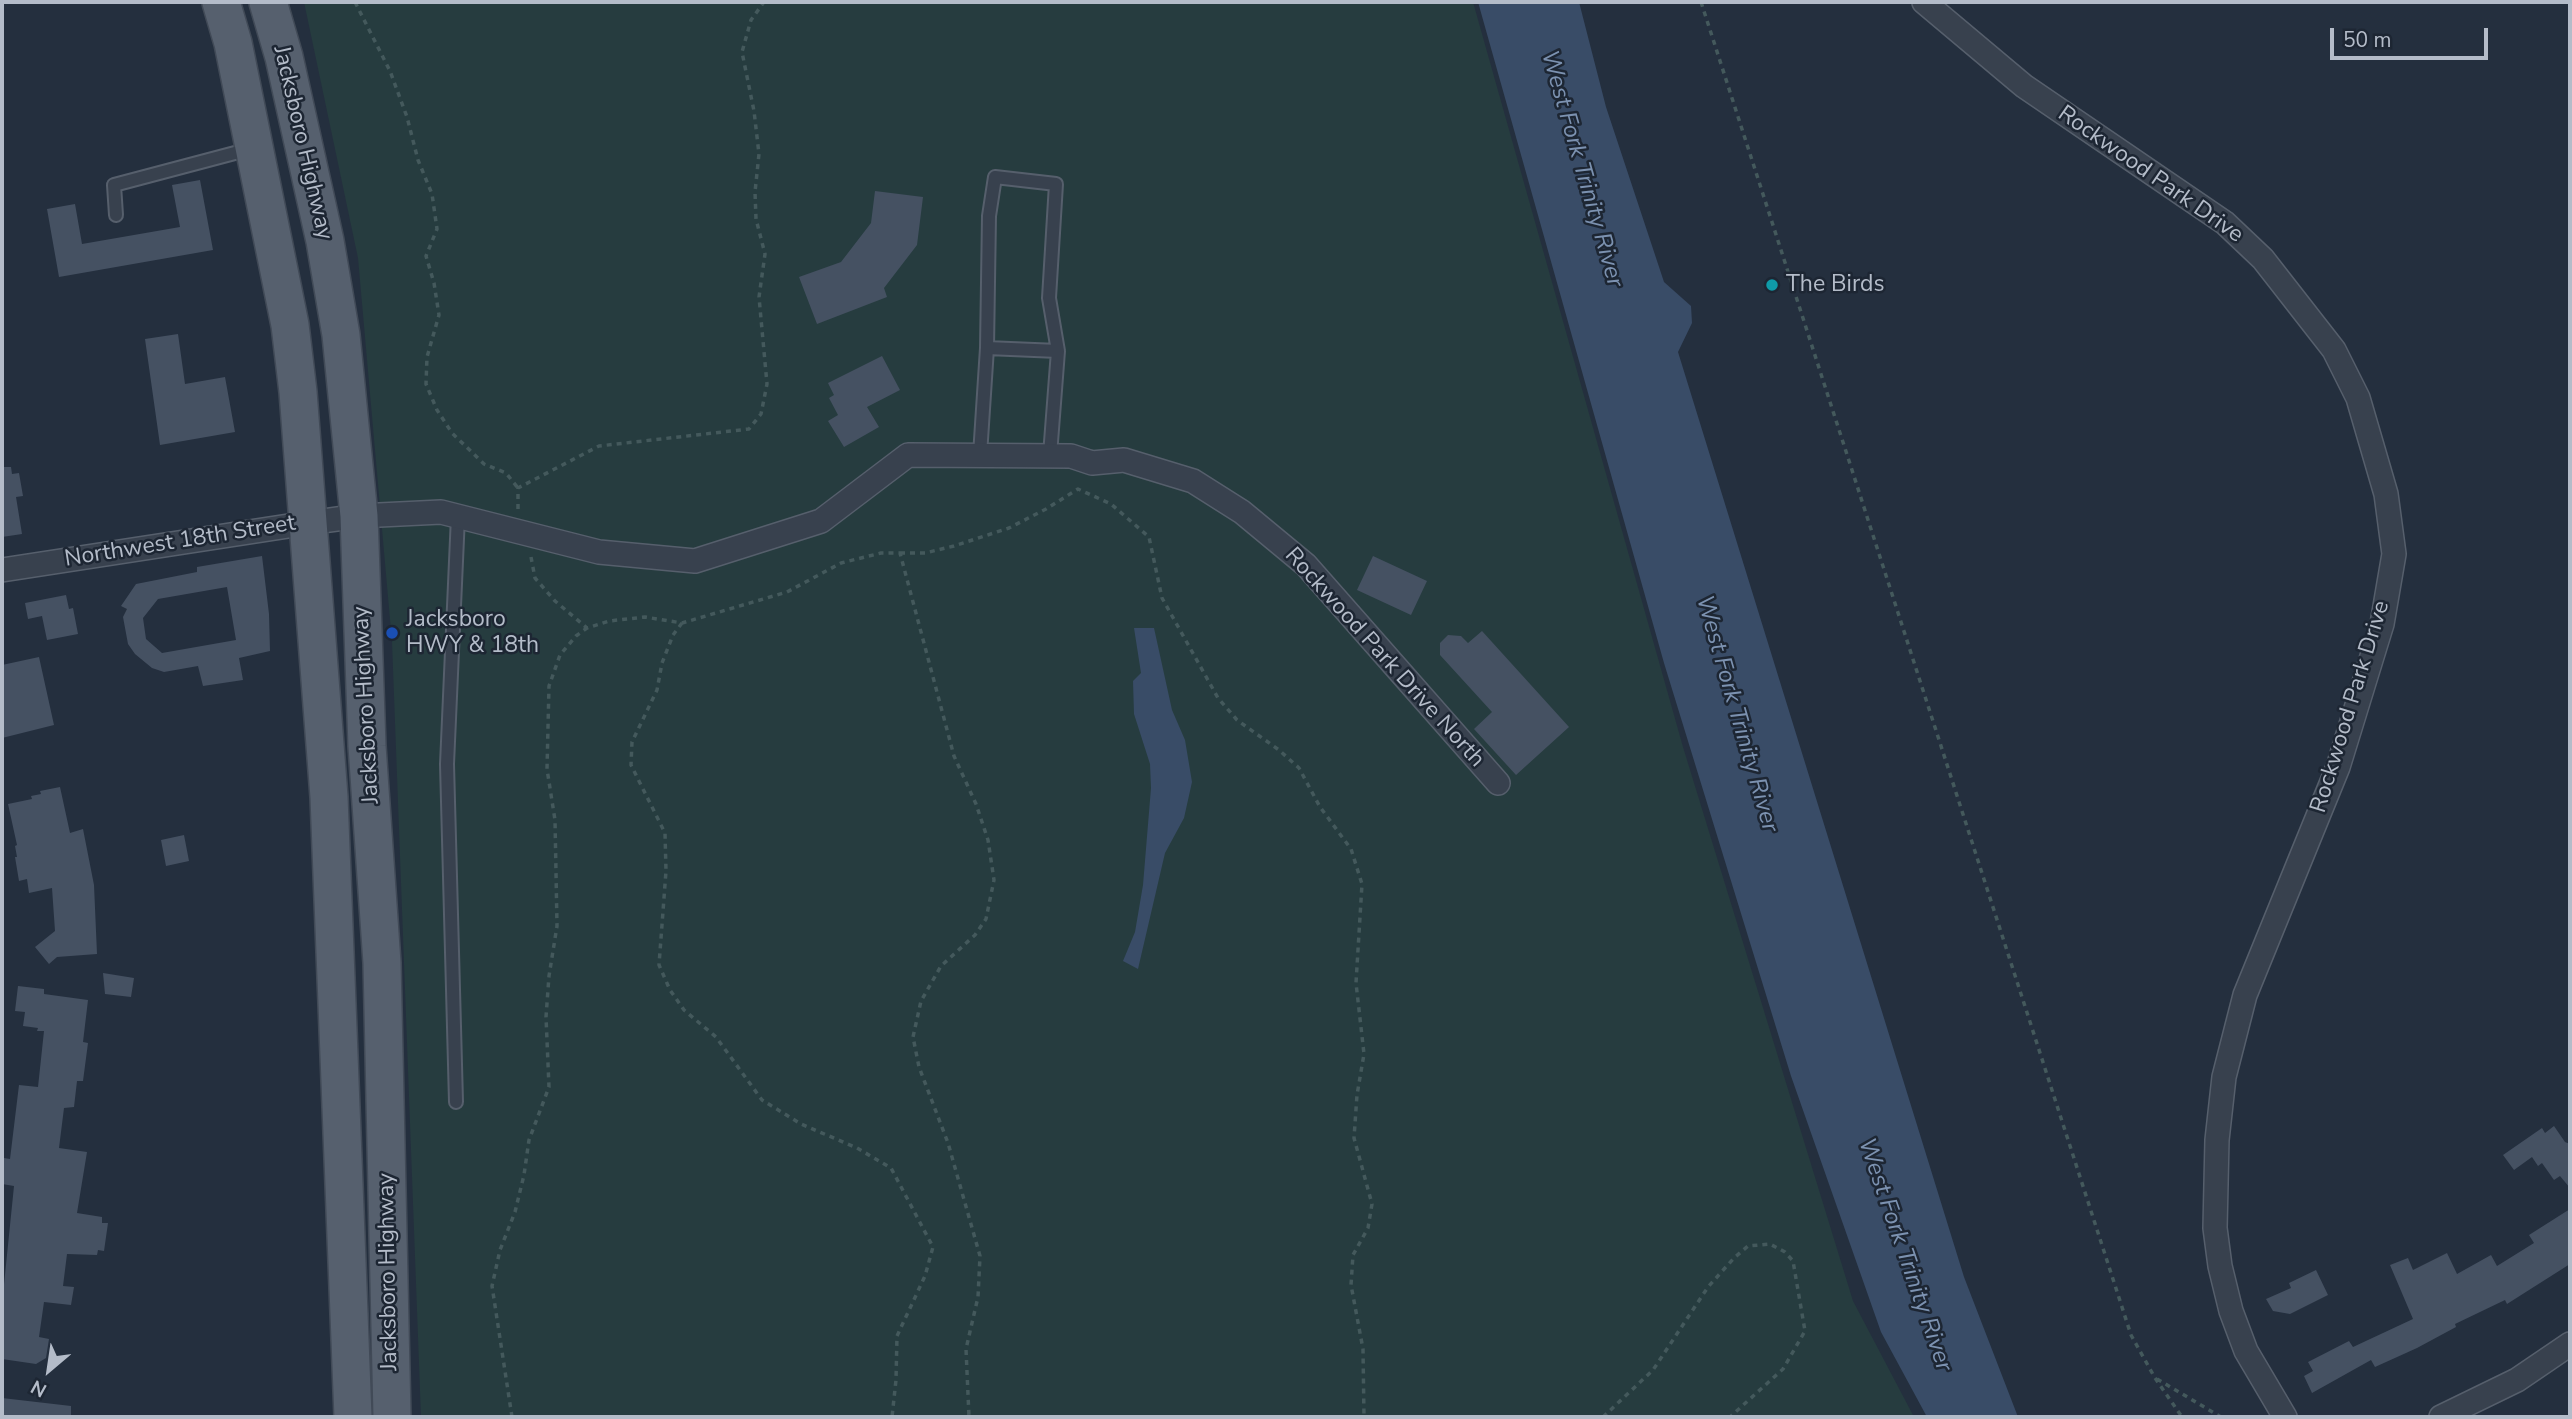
<!DOCTYPE html>
<style>
body{margin:0}
#map{position:relative;width:2572px;height:1419px;overflow:hidden;background:#242f3e;font-family:"Nunito Sans",sans-serif}
canvas{display:block}
.frame{position:absolute;inset:0;border:4px solid #b4bcc9;pointer-events:none}
.north{position:absolute;left:14px;top:1335px;width:70px;height:70px;-webkit-text-stroke:5px #1d2633;paint-order:stroke;rotate:209deg;font-size:19px;font-weight:700;line-height:28px;text-align:center;color:#b4bcc9}
.north::after{content:'';display:block;margin:auto;width:24px;height:32px;background:#b4bcc9;clip-path:polygon(50% 0,100% 100%,50% 72%,0 100%)}
.scale{position:absolute;left:2330px;top:28px;width:158px;height:32px;box-sizing:border-box;border:4px solid #b4bcc9;border-top:0;padding-left:9px;font-size:21px;line-height:24px;white-space:nowrap;color:#b4bcc9;-webkit-text-stroke:5px #1d2633;paint-order:stroke}
</style>
<div id="map">
<canvas width="2572" height="1419"></canvas>
<div class="frame"></div>
<div class="north">N</div>
<div class="scale">50 m</div>
</div>
<script>
const g = document.querySelector('canvas').getContext('2d');
g.lineJoin = 'round';
function fill(path, color) {
  g.fillStyle = color;
  g.fill(path, 'evenodd');
}
function shape(rows) {
  const path = new Path2D();
  for (const r of rows) {
    path.moveTo(r[0], r[1]);
    for (let i = 2; i < r.length; i += 2) path.lineTo(r[i], r[i + 1]);
  }
  return path;
}
function strokePath(path, color, width, dash) {
  g.strokeStyle = color;
  g.lineWidth = width;
  g.lineCap = dash ? 'butt' : 'round';
  g.setLineDash(dash || []);
  g.stroke(path);
}
function drawText(font, color, halo, rows, align = 'center') {
  g.font = font + ' "Nunito Sans",sans-serif';
  g.lineWidth = 5;
  g.setLineDash([]);
  g.textBaseline = 'middle';
  g.strokeStyle = halo;
  g.fillStyle = color;
  for (const [text, x, y, turn = 0] of rows) {
    g.save();
    g.translate(x, y);
    g.rotate((+turn || 0) * Math.PI / 180);
    g.textAlign = isNaN(turn) ? turn : align;
    if (halo) g.strokeText(text, 0, 0);
    g.fillText(text, 0, 0);
    g.restore();
  }
}
const green = shape([
 [304,2,1473,2,1683,747,1853,1301,1914,1417,421,1417,392,642,358,258]
]);
const water = shape([
 [1478,2,1579,2,1606,107,1664,282,1691,306,1692,323,1678,352,1964,1277,2018,1417,1927,1417,1881,1332,1791,1076,1664,663],
 [1134,628,1154,628,1172,710,1185,740,1192,782,1184,818,1165,853,1138,969,1123,961,1135,932,1143,885,1151,788,1150,764,1134,714,1133,681,1141,673]
]);
const building = shape([
 [200,180,213,250,59,277,47,209,75,204,82,244,180,227,172,185],
 [875,191,923,197,917,245,884,288,887,297,817,324,799,277,841,262,871,223],
 [178,334,185,384,225,377,235,432,160,445,145,339],
 [882,356,900,390,867,407,879,427,844,447,828,421,838,415,829,398,834,395,828,383],
 [2,467,11,467,12,474,19,473,23,496,16,497,22,534,2,537],
 [262,556,269,614,270,651,239,658,243,680,203,686,198,666,164,672,152,668,135,654,128,644,123,617,127,609,121,606,136,584,197,572,197,567],
 [227,587,236,640,162,653,146,639,143,618,158,599],
 [1373,556,1427,581,1411,615,1357,590],
 [66,595,69,609,73,608,78,634,47,640,42,616,28,619,25,603],
 [1482,631,1569,727,1516,775,1474,729,1492,712,1440,655,1440,643,1448,635,1461,636,1468,643],
 [39,657,54,725,2,738,2,665],
 [60,787,70,833,83,829,94,885,97,954,57,957,49,964,35,947,55,931,52,888,29,893,27,879,19,881,15,857,17,857,15,846,17,845,8,804,32,799,31,796,41,794,40,791],
 [184,835,189,861,166,866,161,840],
 [103,973,134,978,131,997,105,994],
 [18,986,44,989,44,994,88,1000,83,1042,88,1043,83,1081,77,1081,74,1107,64,1108,59,1148,87,1152,77,1213,102,1217,102,1223,108,1223,104,1251,98,1250,97,1255,67,1254,63,1286,74,1287,71,1305,44,1302,39,1337,49,1339,46,1358,36,1364,2,1359,2,1304,14,1186,2,1184,2,1172,4,1158,10,1159,19,1085,38,1087,44,1031,37,1031,38,1028,23,1026,25,1012,15,1011],
 [2554,1126,2565,1142,2570,1144,2570,1188,2560,1176,2554,1180,2542,1163,2538,1166,2532,1157,2514,1170,2503,1155,2542,1128,2545,1133],
 [2570,1209,2570,1264,2507,1304,2505,1300,2455,1324,2456,1327,2417,1348,2375,1367,2371,1360,2312,1393,2304,1376,2313,1371,2308,1362,2349,1341,2353,1347,2413,1319,2390,1265,2408,1258,2413,1270,2447,1253,2457,1274,2491,1255,2497,1266,2534,1243,2529,1235],
 [2316,1270,2328,1295,2290,1314,2273,1311,2266,1299,2291,1288,2289,1283],
 [2,1398,71,1406,71,1417,2,1417]
]);
const path = shape([
 [355,2,390,71,407,117,418,160,432,194,437,229,426,256,434,283,439,315,427,357,426,384,437,410,452,433,484,464,506,473,518,488],
 [1701,2,2131,1335,2155,1378,2182,1417],
 [518,509,518,488,599,446,749,429,761,414,767,384,759,297,765,254,756,219,755,192,759,154,754,111,742,52,751,20,764,2],
 [900,553,925,553,954,546,1009,528,1046,509,1078,489,1111,504,1149,537,1162,598,1218,698,1237,720,1279,750,1299,768,1320,807,1351,849,1362,884,1356,983,1364,1054,1357,1095,1354,1138,1372,1204,1368,1228,1353,1255,1351,1285,1363,1349,1364,1417],
 [531,557,535,578,555,601,587,628,609,621,645,617,682,623,787,592,841,563,881,553,900,553,954,756,976,804,988,840,994,880,986,919,975,935,941,966,921,1001,913,1037,919,1067,948,1143,980,1256,978,1297,966,1349,969,1417],
 [682,623,673,635,662,663,657,690,632,742,631,765,665,833,666,871,659,965,670,990,684,1010,716,1037,762,1100,801,1124,857,1148,891,1168,933,1247,925,1276,897,1336,896,1380,892,1417],
 [2157,1379,2221,1417],
 [512,1417,492,1286,500,1250,515,1212,524,1175,529,1140,549,1087,546,1017,549,976,557,926,555,820,547,769,549,686,560,655,576,636,587,628],
 [1603,1417,1653,1370,1708,1287,1734,1258,1748,1246,1770,1244,1785,1252,1793,1261,1805,1331,1783,1369,1730,1417]
]);
const lane = shape([
 [116,215,114,185,250,149],
 [987,348,989,216,995,177,1056,184,1049,298,1058,351],
 [980,455,987,348,1058,351,1050,455],
 [456,1102,447,764,458,516]
]);
const street = shape([
 [1924,2,2024,86,2225,223,2263,259,2334,350,2358,398,2386,494,2394,554,2382,624,2338,767,2245,995,2224,1077,2217,1140,2215,1228,2220,1266,2231,1311,2246,1351,2285,1417],
 [2,570,308,523,359,516,441,512,599,552,695,561,821,521,908,455,1071,456,1092,463,1124,460,1193,481,1242,512,1306,565,1498,783],
 [2441,1417,2517,1380,2570,1344]
]);
const primary = shape([
 [221,2,233,43,290,325,298,392,329,797,353,1417],
 [268,2,284,57,325,241,341,335,359,516,367,746,382,963,392,1417]
]);
const markers = [
 [1772,285,7,"#0f9aa8"],
 [392,633,7,"#1a4fb4"]
];
const streetNames = [
 ["Jacksboro Highway",302,143,77],
 ["Rockwood Park Drive",2150,175,35],
 ["Northwest 18th Street",180,542,-9],
 ["Rockwood Park Drive North",1384,658,48],
 ["Jacksboro Highway",367,705,-93],
 ["Rockwood Park Drive",2351,707,-73],
 ["Jacksboro Highway",389,1272,-91]
];
const poiNames = [
 ["The Birds",1786,285],
 ["Jacksboro",406,620],
 ["HWY & 18th",406,646]
];
const waterNames = [
 ["West Fork Trinity River",1581,169,74],
 ["West Fork Trinity River",1736,714,74],
 ["West Fork Trinity River",1904,1255,71]
];
fill(green, '#263c3f');
fill(water, '#394c67');
fill(building, '#455162');
strokePath(lane, '#565f6c', 16);
strokePath(street, '#565f6c', 26);
strokePath(primary, '#414a57', 40);
strokePath(path, '#44595c', 3.5, [5, 5]);
strokePath(lane, '#38414e', 12);
strokePath(street, '#38414e', 23);
strokePath(primary, '#56606e', 37);
for (const [x, y, r, color] of markers) {
  const dot = new Path2D();
  dot.arc(x, y, r, 0, 2 * Math.PI);
  g.fillStyle = color;
  g.fill(dot);
  strokePath(dot, '#1d2633', 2.5);
}
drawText('23px', '#b4bcc9', '#1d2633', streetNames);
drawText('23px', '#b4bcc9', '#1d2633', poiNames, 'left');
drawText('italic 24px', '#7c92b1', '#1d2633', waterNames);
</script>
